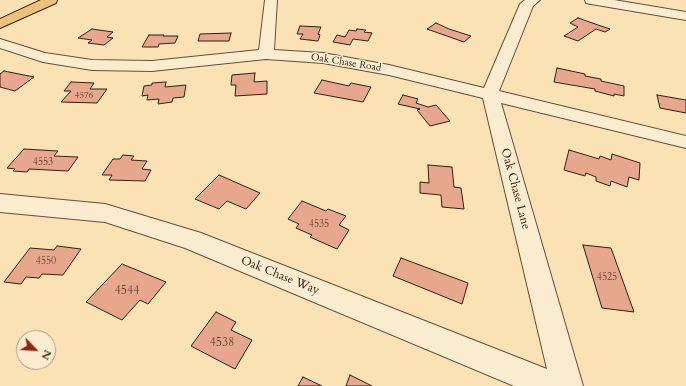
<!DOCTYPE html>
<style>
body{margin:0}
#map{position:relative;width:686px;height:386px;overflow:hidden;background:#fae2b5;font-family:Cardo,serif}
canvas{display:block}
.north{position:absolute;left:16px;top:330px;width:40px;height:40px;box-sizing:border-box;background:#fceccf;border:1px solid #aa9a84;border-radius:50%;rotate:115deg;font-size:11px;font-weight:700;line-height:16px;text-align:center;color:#2f2014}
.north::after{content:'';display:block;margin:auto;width:14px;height:18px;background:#8f2418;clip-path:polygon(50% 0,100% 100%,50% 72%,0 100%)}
</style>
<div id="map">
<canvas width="686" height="386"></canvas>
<div class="north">N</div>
</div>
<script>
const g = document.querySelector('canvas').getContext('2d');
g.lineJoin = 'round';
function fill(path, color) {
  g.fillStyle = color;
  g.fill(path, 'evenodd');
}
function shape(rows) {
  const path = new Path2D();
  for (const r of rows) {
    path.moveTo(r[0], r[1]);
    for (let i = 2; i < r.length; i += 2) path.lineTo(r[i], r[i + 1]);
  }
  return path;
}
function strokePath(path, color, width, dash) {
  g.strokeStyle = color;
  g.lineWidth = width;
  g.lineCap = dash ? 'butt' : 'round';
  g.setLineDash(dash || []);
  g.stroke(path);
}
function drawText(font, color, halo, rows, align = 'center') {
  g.font = font + ' Cardo,serif';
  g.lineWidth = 3;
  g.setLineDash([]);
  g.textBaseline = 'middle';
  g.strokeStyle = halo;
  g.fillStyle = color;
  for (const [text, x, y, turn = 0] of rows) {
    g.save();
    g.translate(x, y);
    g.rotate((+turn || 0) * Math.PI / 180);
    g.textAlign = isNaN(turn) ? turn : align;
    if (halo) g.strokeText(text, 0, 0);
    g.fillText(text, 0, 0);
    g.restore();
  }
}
const building = shape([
 [578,18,598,25,610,29,605,32,596,29,578,41,564,36,578,27,570,23,578,18],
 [436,23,449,29,471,36,464,42,427,29,436,23],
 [300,26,321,27,318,34,320,35,318,41,300,39,303,34,297,34,300,26],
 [92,29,113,32,107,37,113,38,104,45,88,43,92,40,78,38,92,29],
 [357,29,366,30,364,32,372,33,368,41,353,39,350,45,333,42,337,35,345,37,349,30,356,31,357,29],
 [231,33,229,41,198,41,200,34,231,33],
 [149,35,164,35,163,36,178,36,175,43,159,44,158,47,142,47,149,35],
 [557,68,585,74,585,76,601,79,601,81,624,86,624,96,614,94,614,96,595,91,595,89,554,82,557,68],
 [4,71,34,77,15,91,0,87,0,74,4,71],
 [255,73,254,82,267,81,267,94,235,96,236,85,231,85,232,75,255,73],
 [322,80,349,86,351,83,371,87,363,102,314,93,322,80],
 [71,82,94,83,90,89,107,89,97,103,61,102,71,91,64,91,71,82],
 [166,82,165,87,186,85,184,97,173,98,172,102,158,104,159,99,147,100,148,95,142,96,144,86,152,85,152,83,166,82],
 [403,95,418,99,416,103,428,107,436,105,450,121,430,126,417,110,420,109,398,104,403,95],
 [657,95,686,100,686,113,660,108,657,95],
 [24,149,58,151,54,156,78,157,68,171,29,169,27,172,13,171,15,169,7,168,24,149],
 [569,150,599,159,600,156,611,160,612,154,640,163,639,180,629,177,627,187,611,181,610,186,596,181,596,177,586,173,585,176,564,170,569,150],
 [123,155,134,156,131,160,147,161,142,169,151,170,145,181,109,180,112,175,102,175,113,159,120,159,123,155],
 [428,165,452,167,454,187,461,188,464,209,442,207,441,195,420,193,420,182,429,183,428,165],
 [219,175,260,193,246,209,227,201,219,209,195,199,219,175],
 [302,201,326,211,328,209,346,216,339,225,349,230,337,249,310,237,312,235,296,228,299,224,288,219,302,201],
 [583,245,611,248,634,312,602,308,583,245],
 [57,246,81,249,63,275,42,274,39,278,26,277,21,284,4,282,30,248,54,250,57,246],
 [401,258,468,283,462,304,393,276,401,258],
 [122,264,166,282,148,304,140,300,122,320,86,302,122,264],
 [216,312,236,322,231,330,252,340,235,369,191,346,216,312],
 [350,375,372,386,346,386,350,375],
 [303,377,322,386,298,386,303,377]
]);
const minor = shape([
 [265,0,277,0,274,50,323,53,389,65,484,88,520,4,525,0,540,0,533,6,499,91,686,136,686,148,501,103,583,386,514,386,185,248,105,222,0,212,0,194,105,204,201,233,547,369,483,98,389,75,323,63,266,59,152,71,92,70,43,62,0,48,0,39,45,53,92,60,152,61,259,50,265,0],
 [585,0,614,0,686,12,686,20,591,4,586,3,585,0]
]);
const major = shape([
 [41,0,57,0,56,3,0,28,0,19,41,0]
]);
const farNumbernames = [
 ["4576",84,96]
];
const farStreetnames = [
 ["Oak Chase Road",346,63,9]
];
const numberNames = [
 ["4553",43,163],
 ["4535",319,225],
 ["4550",46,262],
 ["4525",607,278]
];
const streetNames = [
 ["Oak Chase Lane",515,189,75],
 ["Oak Chase Way",280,276,22]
];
const nearNumbernames = [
 ["4544",127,291],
 ["4538",222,343]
];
fill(building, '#e7a78d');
strokePath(building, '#2f2014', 1);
strokePath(minor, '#62503c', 2);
strokePath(major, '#2f2014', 2);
fill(minor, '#fceccf');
fill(major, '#edc17a');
drawText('9px', '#5d4232', null, farNumbernames);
drawText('10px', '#2f2014', '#fceccf', farStreetnames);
drawText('10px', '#5d4232', null, numberNames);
drawText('12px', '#2f2014', '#fceccf', streetNames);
drawText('12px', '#5d4232', null, nearNumbernames);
</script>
